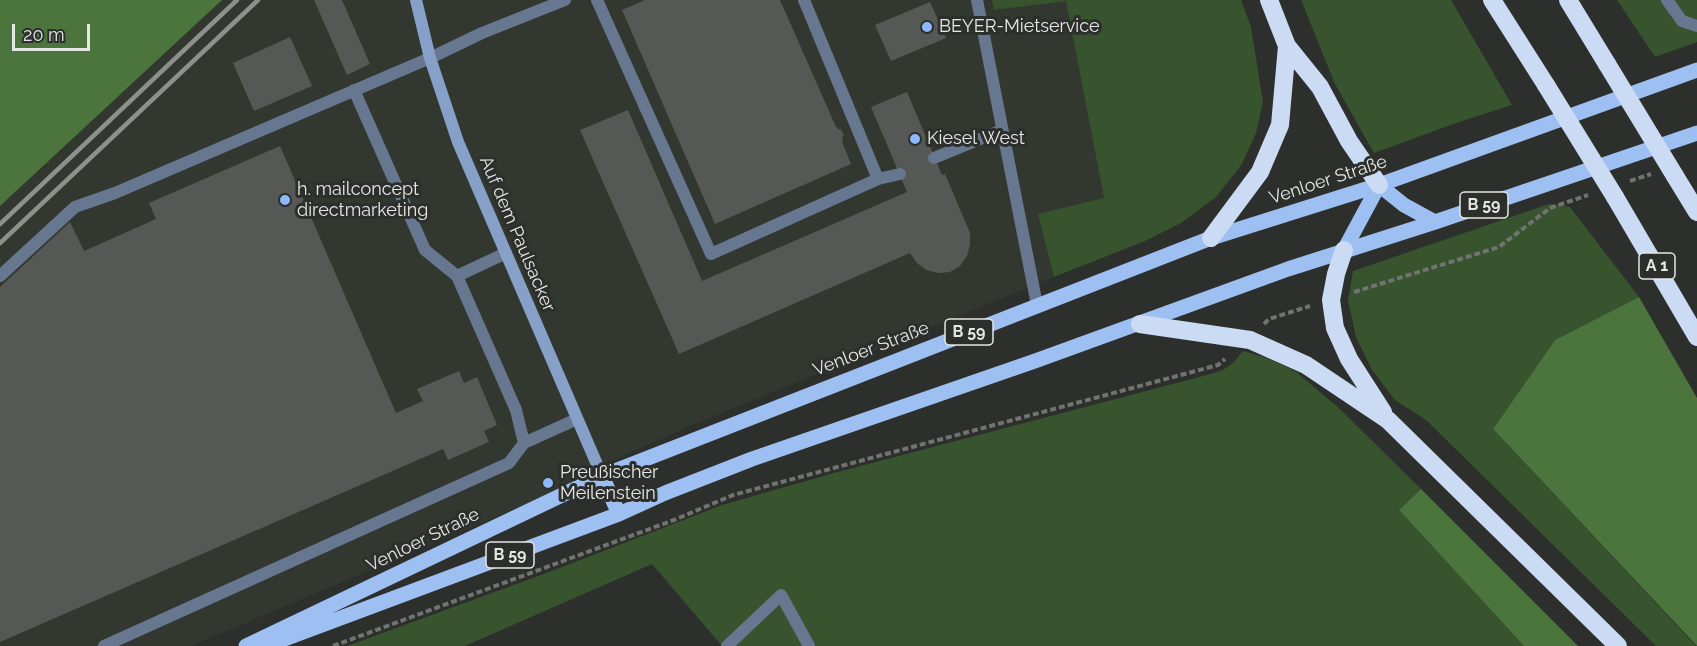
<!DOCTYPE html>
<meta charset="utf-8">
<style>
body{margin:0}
#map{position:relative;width:1697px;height:646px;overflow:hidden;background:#2c2f2c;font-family:Raleway,sans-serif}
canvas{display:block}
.scale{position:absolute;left:12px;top:24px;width:78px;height:27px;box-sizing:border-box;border:3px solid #e6e7e5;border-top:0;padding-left:8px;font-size:18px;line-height:21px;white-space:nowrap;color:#e6e7e5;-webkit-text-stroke:4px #2c2f2c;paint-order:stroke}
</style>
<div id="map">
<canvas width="1697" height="646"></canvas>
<div class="scale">20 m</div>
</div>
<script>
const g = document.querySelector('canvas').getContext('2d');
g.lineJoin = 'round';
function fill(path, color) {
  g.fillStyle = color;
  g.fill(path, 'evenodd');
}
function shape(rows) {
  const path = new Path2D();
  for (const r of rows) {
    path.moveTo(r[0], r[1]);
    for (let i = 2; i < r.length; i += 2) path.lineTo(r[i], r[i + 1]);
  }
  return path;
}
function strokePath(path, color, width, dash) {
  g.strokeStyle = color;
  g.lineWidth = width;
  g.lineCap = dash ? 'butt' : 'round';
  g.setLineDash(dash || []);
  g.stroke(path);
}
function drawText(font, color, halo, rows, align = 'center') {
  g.font = font + ' Raleway,sans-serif';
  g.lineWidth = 6;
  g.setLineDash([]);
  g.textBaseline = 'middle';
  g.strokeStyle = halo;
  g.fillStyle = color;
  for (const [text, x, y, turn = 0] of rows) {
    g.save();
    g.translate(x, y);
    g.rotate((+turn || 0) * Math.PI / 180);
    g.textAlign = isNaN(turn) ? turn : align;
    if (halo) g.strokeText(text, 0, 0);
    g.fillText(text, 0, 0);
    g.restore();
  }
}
const built = shape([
 [222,0,992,0,995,10,1066,0,1104,198,1039,214,1054,277,683,429,612,461,541,498,191,646,0,646,0,206]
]);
const green = shape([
 [992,0,1241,0,1251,27,1263,102,1256,133,1242,164,1216,197,1181,223,1145,241,1054,277,1038,214,1104,198,1066,1,994,10],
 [1301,0,1451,0,1512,105,1459,122,1374,153,1335,84],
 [1617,0,1697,0,1697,42,1655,57],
 [1549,204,1570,207,1639,297,1555,340,1493,429,1696,646,1656,646,1426,420,1395,400,1372,370,1356,337,1348,301,1353,271],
 [1243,351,1267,358,1295,371,1340,409,1421,489,1399,510,1524,646,722,646,652,564,465,646,347,646,552,571,722,505,834,473,1207,375,1223,370,1234,362]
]);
const forest = shape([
 [0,0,222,0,0,206],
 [1639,297,1697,398,1697,646,1493,429,1555,340],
 [1421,489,1578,646,1524,646,1399,510]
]);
const building = shape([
 [314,0,342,0,370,64,347,75],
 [645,0,780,0,836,127,837,127,839,130,841,129,844,136,842,137,843,140,842,142,851,164,715,224,622,10],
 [930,2,946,38,891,61,875,25],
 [290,37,312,86,254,111,233,63],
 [907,92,942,175,945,174,970,233,970,245,967,256,960,266,950,272,938,273,926,270,917,263,910,253,679,354,580,130,628,110,702,281,907,192,871,107],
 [280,146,396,413,423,401,417,389,459,371,464,383,477,377,497,425,484,431,489,442,448,460,443,449,0,642,0,287,70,222,84,251,156,219,149,203]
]);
const path = shape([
 [1630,181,1651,174],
 [1354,292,1499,247,1550,208,1588,195],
 [1264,324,1269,319,1310,306],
 [333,646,674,520,733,495,1218,365,1225,359]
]);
const lane = shape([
 [597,0,711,254,878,179,804,0],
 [977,0,1037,305],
 [1667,0,1682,21,1697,26],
 [934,158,1002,130],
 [878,179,900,174],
 [0,276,75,207,115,193,430,58,482,33,565,0],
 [457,276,506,253],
 [524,443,577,419],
 [104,646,509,463,524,443,516,410,457,276,425,250,354,90],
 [727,646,781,595,809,646]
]);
const secondary = shape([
 [416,0,430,58,458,142,602,476]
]);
const primary = shape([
 [1379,185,1404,205,1435,222],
 [1344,250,1379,185],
 [602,476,619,514],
 [271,644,619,514,665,493,752,459,1035,361,1288,269,1435,222,1697,133],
 [246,646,602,476,1211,238,1379,185,1697,70]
]);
const highway = shape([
 [1269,0,1287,46,1320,87,1349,141,1379,185],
 [1492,0,1546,85],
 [1568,0,1607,64],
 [1675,176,1697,212],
 [1615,197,1697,337],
 [1211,238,1260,172,1280,125,1287,46],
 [1344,250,1336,274,1331,300,1335,328,1349,359,1383,412],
 [1140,324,1250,340,1306,365,1388,420,1618,646]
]);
const rail = shape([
 [0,224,237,0],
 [0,243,258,0]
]);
const highwayBridge = shape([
 [1607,64,1675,176],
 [1546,85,1615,197]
]);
const markers = [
 [927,27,6,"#8db9fc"],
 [915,139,6,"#8db9fc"],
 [285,200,6,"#8db9fc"],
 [548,483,6,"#8db9fc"]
];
const shields = [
 [1484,205,48],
 [1657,266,36],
 [969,332,48],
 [510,555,48]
];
const shieldNames = [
 ["B 59",1484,205],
 ["A 1",1657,266],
 ["B 59",969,332],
 ["B 59",510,555]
];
const poiNames = [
 ["BEYER-Mietservice",939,27],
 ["Kiesel West",927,139],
 ["h. mailconcept",297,190],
 ["directmarketing",297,211],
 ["Preußischer",560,473],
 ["Meilenstein",560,494]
];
const streetNames = [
 ["Venloer Straße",1328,180,-18],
 ["Auf dem Paulsacker",517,234,67],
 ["Venloer Straße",871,349,-21],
 ["Venloer Straße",423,540,-26]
];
fill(built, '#323830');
fill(green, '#38542e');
fill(forest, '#4c753d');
fill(building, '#565855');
strokePath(path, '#707370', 4, [6, 3]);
strokePath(lane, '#677790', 12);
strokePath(secondary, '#86a0c7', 12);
strokePath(primary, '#9ebff2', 15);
strokePath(highway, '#cbdbf4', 18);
strokePath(rail, '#8e908d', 4.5);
strokePath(highwayBridge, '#cbdbf4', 18);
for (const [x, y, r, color] of markers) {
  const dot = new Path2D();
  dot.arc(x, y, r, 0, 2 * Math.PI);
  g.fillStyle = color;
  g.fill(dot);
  strokePath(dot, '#2c2f2c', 2);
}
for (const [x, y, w] of shields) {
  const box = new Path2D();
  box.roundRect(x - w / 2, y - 13, w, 26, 4.5);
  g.fillStyle = '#2c2f2c';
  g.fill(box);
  strokePath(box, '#e6e7e5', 1.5);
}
drawText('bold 16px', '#e6e7e5', null, shieldNames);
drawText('18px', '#e6e7e5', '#2c2f2c', poiNames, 'left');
drawText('18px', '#e6e7e5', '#2c2f2c', streetNames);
</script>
